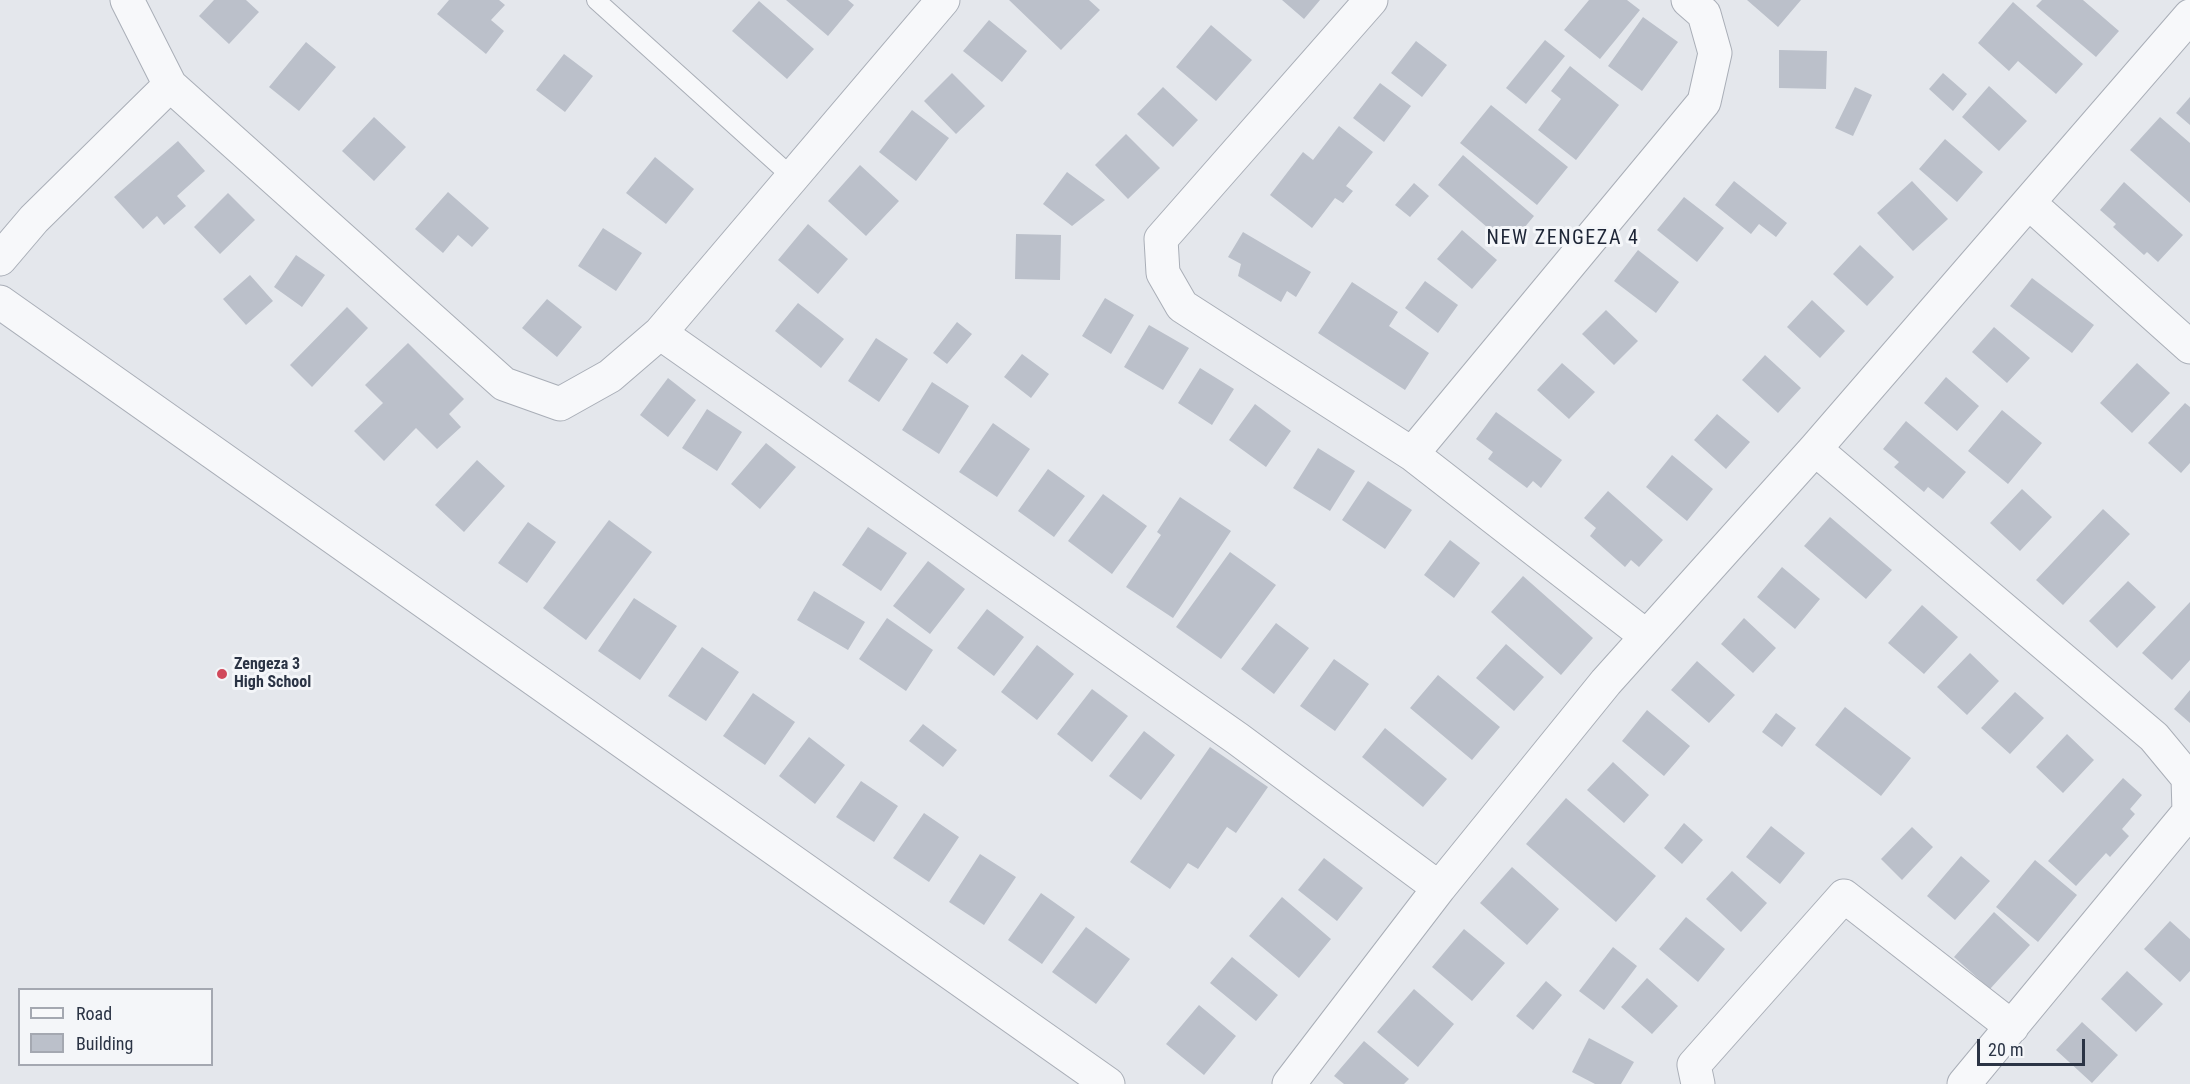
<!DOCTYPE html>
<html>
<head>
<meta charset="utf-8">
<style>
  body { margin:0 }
  #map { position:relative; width:2190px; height:1084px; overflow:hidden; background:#e4e7ec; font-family:"Roboto Condensed",sans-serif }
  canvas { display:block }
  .legend { position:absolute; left:18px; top:988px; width:195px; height:78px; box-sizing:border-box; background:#f4f6f9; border:2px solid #a4a8b1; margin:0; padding:8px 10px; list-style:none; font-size:18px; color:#2b3445 }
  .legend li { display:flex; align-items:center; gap:12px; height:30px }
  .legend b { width:30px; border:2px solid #a4a8b1 }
  .scale { position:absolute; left:1977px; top:1039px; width:108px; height:27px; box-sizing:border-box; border:3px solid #2b3445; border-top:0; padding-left:8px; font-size:18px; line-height:21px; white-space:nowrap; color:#2b3445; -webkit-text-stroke:4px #f4f6f9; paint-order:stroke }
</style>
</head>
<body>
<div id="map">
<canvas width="2190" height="1084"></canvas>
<ul class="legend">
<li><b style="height:8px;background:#f7f8fa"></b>Road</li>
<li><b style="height:16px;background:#bbc0ca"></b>Building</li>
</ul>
<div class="scale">20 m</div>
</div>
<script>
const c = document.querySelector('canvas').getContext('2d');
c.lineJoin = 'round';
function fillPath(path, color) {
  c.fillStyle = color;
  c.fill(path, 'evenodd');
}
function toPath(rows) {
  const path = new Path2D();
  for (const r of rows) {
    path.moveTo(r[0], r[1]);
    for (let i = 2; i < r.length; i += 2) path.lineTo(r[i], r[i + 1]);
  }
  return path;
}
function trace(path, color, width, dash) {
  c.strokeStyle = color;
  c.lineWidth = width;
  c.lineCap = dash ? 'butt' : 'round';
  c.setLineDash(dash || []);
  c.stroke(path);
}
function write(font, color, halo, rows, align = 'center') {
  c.font = font + ' "Roboto Condensed",sans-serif';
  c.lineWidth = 6;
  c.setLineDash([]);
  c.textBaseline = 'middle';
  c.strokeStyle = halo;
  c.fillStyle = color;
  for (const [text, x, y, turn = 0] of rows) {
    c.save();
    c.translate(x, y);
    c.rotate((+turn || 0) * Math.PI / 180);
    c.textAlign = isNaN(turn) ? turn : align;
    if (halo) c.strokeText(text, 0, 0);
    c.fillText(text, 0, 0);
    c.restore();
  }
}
fillPath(toPath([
  [214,0,246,0,259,12,229,44,199,16],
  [449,0,499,0,505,5,491,20,504,31,486,54,437,14],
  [786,0,848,0,854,5,828,36],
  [1009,0,1089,0,1100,10,1061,50],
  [1282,0,1320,0,1304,19],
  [1589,0,1627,0,1640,10,1600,59,1564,30],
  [1747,0,1801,0,1778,27],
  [2042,0,2083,0,2119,31,2096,57,2036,6],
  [759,1,814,49,787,79,732,31],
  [2013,2,2083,64,2056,94,2018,61,2009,71,1978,43],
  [1643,17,1678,42,1642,91,1608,66],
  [989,20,1027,51,1002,82,963,51],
  [1211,25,1252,60,1216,101,1176,67],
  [1545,40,1565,56,1526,104,1506,88],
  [1416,41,1447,65,1422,97,1391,73],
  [306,42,336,67,299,111,269,87],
  [1779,50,1827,51,1826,89,1779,88],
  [564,54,593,76,565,112,536,90],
  [1570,66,1619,105,1576,160,1538,130,1561,99,1551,91],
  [952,73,985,106,956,134,924,101],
  [1943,73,1967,94,1953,111,1929,89],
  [1380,83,1411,106,1384,142,1353,118],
  [1989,86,2027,121,1999,151,1962,117],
  [1163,87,1198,120,1173,147,1137,114],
  [1855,87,1872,95,1853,136,1835,128],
  [2190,97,2190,125,2176,113],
  [1491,105,1568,167,1537,205,1460,143],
  [912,110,949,138,916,181,879,152],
  [374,117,406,147,374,181,342,151],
  [2160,117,2190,143,2190,203,2130,150],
  [1339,126,1373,152,1346,186,1353,191,1343,203,1335,198,1312,228,1270,195,1303,152,1313,160],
  [1126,134,1160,168,1128,199,1095,165],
  [1945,139,1983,172,1957,202,1919,169],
  [178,141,205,171,177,196,186,206,164,225,157,216,143,229,114,197],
  [1463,155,1534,216,1509,246,1438,185],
  [655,157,694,189,666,224,626,193],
  [860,165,899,201,866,236,828,201],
  [1067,172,1105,200,1072,226,1043,204],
  [1734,181,1787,223,1776,237,1759,224,1751,234,1715,205],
  [1912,181,1948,219,1913,251,1877,213],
  [2124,182,2183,235,2158,262,2147,252,2144,255,2113,227,2116,224,2100,210],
  [1414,183,1429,196,1410,217,1395,205],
  [448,192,489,228,472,247,458,235,443,253,415,229],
  [228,193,255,220,220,254,194,227],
  [1684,197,1724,228,1697,262,1657,230],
  [808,224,848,259,818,294,778,260],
  [603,228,642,253,616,291,578,266],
  [1462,230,1497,260,1472,289,1437,259],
  [1243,232,1311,272,1296,297,1287,291,1281,302,1238,276,1241,264,1228,257],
  [1016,234,1061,235,1060,280,1015,279],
  [1860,245,1894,277,1867,306,1833,274],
  [1638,250,1679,282,1656,313,1614,281],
  [296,255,325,275,302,307,274,287],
  [250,275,273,301,246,325,223,299],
  [2032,278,2094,325,2072,353,2010,306],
  [1425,281,1458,305,1438,333,1405,308],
  [1352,282,1398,312,1389,326,1429,353,1405,390,1318,333],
  [1105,298,1134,315,1111,354,1082,336],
  [547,299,582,327,557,357,522,328],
  [1812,300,1845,331,1820,358,1787,327],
  [798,303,844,339,821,368,775,331],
  [347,307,368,328,312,387,290,365],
  [1606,310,1638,341,1614,365,1582,334],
  [957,322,972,334,947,364,933,353],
  [1149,325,1189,348,1163,390,1124,367],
  [1994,327,2030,358,2007,383,1972,352],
  [876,338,908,359,879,402,848,381],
  [408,343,464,399,449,414,461,427,437,449,416,428,384,461,354,431,383,403,365,385],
  [1022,354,1049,374,1031,398,1004,377],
  [1765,355,1801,388,1778,413,1742,380],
  [1562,363,1595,392,1569,419,1537,390],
  [2137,363,2170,393,2132,433,2100,403],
  [1200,368,1234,389,1212,425,1178,403],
  [1946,377,1979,406,1957,431,1924,403],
  [668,378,696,400,668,437,640,415],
  [932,382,969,406,939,454,902,430],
  [2185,403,2190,407,2190,463,2181,473,2148,443],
  [1255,404,1291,431,1266,467,1229,440],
  [707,409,742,432,717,471,682,448],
  [2002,410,2042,443,2008,484,1968,451],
  [1496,412,1562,460,1541,488,1533,481,1527,488,1488,459,1493,452,1476,439],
  [1717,414,1750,442,1726,469,1694,440],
  [1906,421,1966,472,1943,499,1928,487,1924,492,1894,467,1899,462,1883,449],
  [993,423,1030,449,997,497,959,472],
  [766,443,796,467,760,509,731,484],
  [1318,448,1355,471,1330,511,1293,488],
  [1672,455,1713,489,1687,521,1646,487],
  [477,460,505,486,464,532,435,505],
  [1048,469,1085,496,1054,537,1018,511],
  [1368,481,1412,510,1385,549,1342,520],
  [2022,489,2052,517,2020,551,1990,523],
  [1608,491,1663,540,1639,567,1631,560,1625,567,1590,536,1596,528,1584,518],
  [1103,494,1147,526,1112,574,1068,541],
  [1180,497,1231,531,1173,618,1126,587,1161,535,1157,532],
  [2103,509,2130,534,2063,605,2036,580],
  [1830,517,1892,570,1866,599,1804,546],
  [609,520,652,552,586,640,543,608],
  [528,522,556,542,527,583,498,563],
  [868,527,907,553,881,591,842,565],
  [1450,540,1480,563,1454,598,1424,575],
  [1230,552,1276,585,1221,659,1176,627],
  [928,561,965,589,930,634,893,606],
  [1782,567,1820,599,1795,629,1757,597],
  [1523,576,1593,638,1561,675,1491,612],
  [2128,581,2156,607,2117,648,2089,621],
  [814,591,865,622,848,650,797,620],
  [634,598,677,626,640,680,598,651],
  [2190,602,2190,660,2172,680,2142,653],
  [1922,605,1958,637,1924,674,1888,643],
  [987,609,1024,637,994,676,957,648],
  [887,618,933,650,906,691,859,659],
  [1744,618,1776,648,1753,673,1721,644],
  [1276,623,1309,648,1274,694,1241,669],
  [1506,644,1544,677,1514,711,1476,678],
  [1037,645,1074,674,1037,720,1001,692],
  [702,647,739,672,706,721,668,696],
  [1970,653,1999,681,1967,715,1937,687],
  [1334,659,1369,684,1335,731,1300,706],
  [1697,661,1735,695,1709,723,1671,690],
  [1438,675,1500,727,1472,760,1410,708],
  [1092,689,1128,716,1092,762,1057,734],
  [2190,690,2190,723,2174,709],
  [2015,692,2044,718,2010,754,1981,728],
  [753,693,795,722,765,765,723,736],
  [1845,707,1911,758,1881,796,1815,745],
  [1647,710,1690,746,1664,776,1622,741],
  [1776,713,1796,728,1782,747,1762,732],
  [923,724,957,750,943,767,909,741],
  [1385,728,1447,779,1423,807,1362,757],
  [1144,731,1175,755,1141,800,1109,776],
  [2067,734,2094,760,2063,793,2036,767],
  [809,737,845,765,815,804,779,776],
  [1210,747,1268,787,1236,833,1227,827,1198,869,1188,863,1170,889,1130,862],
  [1613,762,1649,795,1624,823,1587,790],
  [2123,778,2142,795,2130,809,2135,814,2122,829,2129,836,2110,857,2106,853,2076,886,2048,861],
  [861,781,898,806,874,842,836,817],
  [1566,798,1656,876,1616,922,1526,844],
  [924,813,959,837,929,882,893,858],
  [1684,823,1703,840,1682,864,1664,848],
  [1771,826,1805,853,1780,884,1746,857],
  [1912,827,1933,847,1902,880,1881,859],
  [980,854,1016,877,984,925,949,902],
  [1961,856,1990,881,1955,920,1927,896],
  [1324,858,1363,888,1337,921,1298,890],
  [2035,860,2077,895,2038,942,1996,907],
  [1512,867,1559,909,1527,945,1480,903],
  [1732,871,1767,903,1741,932,1706,899],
  [1041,893,1075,917,1042,964,1008,940],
  [1282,897,1331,939,1299,978,1249,936],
  [1994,912,2030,945,1990,989,1954,957],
  [1686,917,1725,949,1698,982,1659,949],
  [2170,921,2190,939,2190,971,2180,982,2144,949],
  [1086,927,1130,959,1096,1004,1052,972],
  [1464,929,1505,963,1472,1001,1432,967],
  [1613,947,1637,966,1604,1010,1579,991],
  [1232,957,1278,995,1256,1021,1210,983],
  [2127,971,2163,1004,2136,1032,2101,999],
  [1647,978,1678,1006,1652,1034,1621,1007],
  [1546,981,1562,995,1533,1030,1516,1016],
  [1414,989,1454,1024,1418,1067,1377,1032],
  [1199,1005,1236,1036,1204,1075,1166,1044],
  [2082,1022,2118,1055,2092,1083,2056,1050],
  [1589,1038,1634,1062,1621,1084,1595,1084,1572,1072],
  [1364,1041,1409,1079,1404,1084,1344,1084,1334,1076]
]), '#bbc0ca');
const service = toPath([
  [596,0,791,176]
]);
const minor = toPath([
  [127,0,170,85,504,384,560,404,610,376,660,333,943,0],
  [1371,0,1161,239,1163,273,1182,306,1412,454,1646,636],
  [2029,203,2190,347],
  [0,259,34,219,170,85],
  [0,302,1108,1084],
  [660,333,1238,739,1439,888],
  [1815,449,2154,737,2188,778,2189,812,1964,1084],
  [1412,454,1704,102,1715,53,1704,14,1688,0],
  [1289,1084,1439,888,1606,682,1815,449,2190,16],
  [1698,1084,1694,1065,1844,896,2012,1027]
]);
trace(service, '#a9aeb7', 20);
trace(minor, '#a9aeb7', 35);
trace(service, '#f7f8fa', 18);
trace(minor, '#f7f8fa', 33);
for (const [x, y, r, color] of [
  [222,674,6,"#d1495b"]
]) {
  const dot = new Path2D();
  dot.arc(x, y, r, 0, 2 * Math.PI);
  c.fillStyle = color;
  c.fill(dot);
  trace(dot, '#f4f6f9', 2);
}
write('bold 16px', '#2b3445', '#f4f6f9', [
  ["Zengeza 3",234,665],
  ["High School",234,683]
], 'left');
c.letterSpacing = '1.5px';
write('20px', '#1d2536', '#f4f6f9', [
  ["NEW ZENGEZA 4",1563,239]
]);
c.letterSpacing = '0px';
</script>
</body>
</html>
